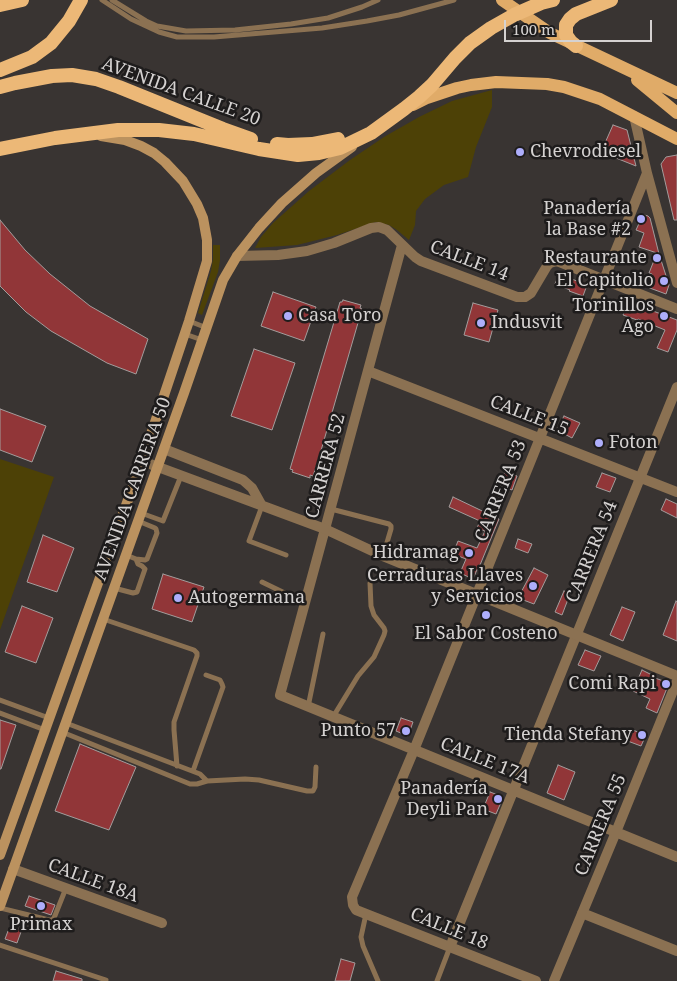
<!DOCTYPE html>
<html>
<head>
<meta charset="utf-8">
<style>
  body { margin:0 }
  #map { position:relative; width:677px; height:981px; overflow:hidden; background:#393432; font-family:"Noto Serif",serif }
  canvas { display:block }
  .scale { position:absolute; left:504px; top:20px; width:148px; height:22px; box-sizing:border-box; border:2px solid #d5d2d1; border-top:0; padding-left:6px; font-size:15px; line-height:18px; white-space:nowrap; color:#d5d2d1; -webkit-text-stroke:4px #1e1c1c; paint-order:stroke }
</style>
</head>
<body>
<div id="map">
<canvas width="677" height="981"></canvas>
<div class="scale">100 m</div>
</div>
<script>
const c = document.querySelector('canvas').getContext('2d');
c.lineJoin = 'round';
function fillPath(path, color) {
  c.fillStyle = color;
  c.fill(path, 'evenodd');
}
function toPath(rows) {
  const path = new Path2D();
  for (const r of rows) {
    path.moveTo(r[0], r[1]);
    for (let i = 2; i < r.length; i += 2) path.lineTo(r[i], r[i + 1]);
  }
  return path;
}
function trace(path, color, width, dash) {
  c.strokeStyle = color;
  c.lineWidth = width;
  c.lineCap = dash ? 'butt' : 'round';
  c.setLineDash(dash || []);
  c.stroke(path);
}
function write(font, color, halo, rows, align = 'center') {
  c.font = font + ' "Noto Serif",serif';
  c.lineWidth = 5;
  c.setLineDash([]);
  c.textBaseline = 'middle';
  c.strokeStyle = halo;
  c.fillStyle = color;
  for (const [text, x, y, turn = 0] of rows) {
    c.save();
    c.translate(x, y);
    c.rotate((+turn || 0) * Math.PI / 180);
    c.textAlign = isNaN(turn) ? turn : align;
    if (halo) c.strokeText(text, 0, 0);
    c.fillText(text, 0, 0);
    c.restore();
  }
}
fillPath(toPath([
  [492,90,492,107,476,147,468,177,444,185,425,199,416,211,415,225,409,240,397,230,389,225,376,222,337,235,297,245,255,248,261,237,273,223,309,191,350,160,384,137,419,117,452,101],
  [213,245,220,245,220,260,218,272,202,315,198,313,211,271,213,259],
  [0,459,54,477,0,630]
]), '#4d4106');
const building = toPath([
  [613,125,627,130,636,166,601,152,613,125],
  [677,155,677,220,674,220,661,164,666,157,677,155],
  [644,215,648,216,650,218,659,254,669,285,666,294,647,287,652,274,649,273,657,253,639,247,644,233,636,230,642,217,644,215],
  [0,220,25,250,50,274,90,306,148,339,136,374,107,363,51,331,26,312,0,286,0,220],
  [559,274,587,285,583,296,569,291,570,290,555,284,559,274],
  [273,292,316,307,304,341,261,326,273,292],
  [343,300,361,305,360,308,362,309,318,461,313,476,310,475,310,478,292,472,293,470,290,469,340,302,342,302,343,300],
  [629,302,677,320,677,330,668,352,657,348,665,330,638,319,637,320,623,315,629,302],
  [473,303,498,310,489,342,464,335,473,303],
  [254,349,295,363,272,430,231,416,254,349],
  [0,409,46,426,32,462,0,450,0,409],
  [564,416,580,423,572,438,557,430,564,416],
  [505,471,517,476,512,490,500,485,505,471],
  [602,473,616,478,610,492,596,487,602,473],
  [453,497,499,519,480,565,479,565,473,579,460,573,466,559,453,554,458,541,477,548,485,531,477,528,480,521,449,507,453,497],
  [666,499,677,504,677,518,661,510,666,499],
  [43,535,74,548,57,592,27,582,43,535],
  [518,539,532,544,528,553,515,548,518,539],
  [534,568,548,575,534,604,518,598,534,568],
  [163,574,204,587,192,622,152,609,163,574],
  [564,591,570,594,562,615,555,612,564,591],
  [676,601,677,602,677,641,663,635,676,601],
  [22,606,53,618,36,663,5,652,22,606],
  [622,607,635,612,623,641,610,635,622,607],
  [585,650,601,656,594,671,578,665,585,650],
  [642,670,656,677,655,678,669,683,657,713,646,708,650,699,633,691,642,670],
  [401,718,413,722,408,736,396,731,401,718],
  [0,720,16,725,1,769,0,769,0,720],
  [630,729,646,735,641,746,625,740,630,729],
  [80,744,136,767,109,830,55,811,80,744],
  [558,765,575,772,564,800,547,793,558,765],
  [490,792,498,795,502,800,496,814,483,809,490,792],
  [29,896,55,905,51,915,25,906,29,896],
  [12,929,22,929,17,943,5,939,8,931,12,929],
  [341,959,355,963,350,981,335,981,341,959],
  [56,971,82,979,82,981,53,981,56,971]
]);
fillPath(building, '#913638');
trace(building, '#a39d9c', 1);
trace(toPath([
  [102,0,131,19,159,32,177,37,214,37,322,28,367,21,399,15,454,0],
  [112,0,146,21,157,26,186,31,235,30,291,24,328,18,362,7,378,0],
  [189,321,207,328],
  [185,334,202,340],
  [262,506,249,541,286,555],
  [331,509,389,524,391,526,391,529,383,556],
  [141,513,163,521,181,476],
  [126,555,136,559,145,560,147,559,157,533,156,529,155,528,138,521],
  [262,582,295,598,306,600],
  [114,588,133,593,137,592,145,569,142,566,138,564,136,559],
  [103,619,194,650,197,653,197,656,174,722,174,730,177,766],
  [0,700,49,718],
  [308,707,323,634],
  [0,713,45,730],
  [333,717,358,676,374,657,384,635,385,631,384,628,374,615,371,606,370,583],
  [66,723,200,774,207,781],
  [62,732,190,784,197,784,207,781,245,779,259,780,307,791,313,791,315,787,316,767],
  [193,771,223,687,222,684,220,680,206,675],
  [0,908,49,920,52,920,54,918,66,888],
  [366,914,361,937,363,946,378,981],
  [0,945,106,980],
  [437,981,450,947]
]), '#8b7152', 5);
trace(toPath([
  [634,116,647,173,677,283],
  [402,245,280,695,677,857],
  [237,256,278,255,307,251,334,243,371,228,379,227,387,230,415,257,421,261,517,297,525,297,531,293,547,266,550,263,557,261,677,309],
  [368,371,677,492],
  [13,869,162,923],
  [582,913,677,951],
  [450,947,677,387],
  [536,981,356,910,353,905,352,897,414,750,647,173],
  [554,981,616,832,677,681]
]), '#8b7152', 10);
trace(toPath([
  [164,449,243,480,252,488,262,506],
  [142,461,325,529,383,556,677,676]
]), '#8b7152', 10);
trace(toPath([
  [0,855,142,461,189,321,207,261,207,240,203,218,197,204,183,181,165,162,154,153,141,146,125,140,101,136],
  [0,906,184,393,223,280,237,256,259,228,282,203,316,173,352,147]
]), '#bb925f', 10);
trace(toPath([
  [502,0,550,33,677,93],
  [637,80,677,113],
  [413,105,427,98,457,88,471,85,496,82,547,84,564,87,600,99,677,139]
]), '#e0ab68', 12);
trace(toPath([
  [0,5,22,0],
  [576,46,571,42,566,35,566,25,570,19,576,14,611,0],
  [0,70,32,57,51,43,69,21,81,0],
  [0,87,15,83,52,76,72,75,96,79,119,87,223,129,251,139],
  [277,144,288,145,312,144,338,139],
  [0,149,55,138,118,130,159,130,194,134,259,149,298,155,319,153,340,148,371,133,404,109,419,97,432,85,455,58,470,43,491,28,514,15,541,3,553,0]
]), '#ecb877', 14);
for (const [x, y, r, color] of [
  [520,152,5,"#aeaefb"],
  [641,219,5,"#aeaefb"],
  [657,258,5,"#aeaefb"],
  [664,281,5,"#aeaefb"],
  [288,316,5,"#aeaefb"],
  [664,316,5,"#aeaefb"],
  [481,323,5,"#aeaefb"],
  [599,443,5,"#aeaefb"],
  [469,553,5,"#aeaefb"],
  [533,586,5,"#aeaefb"],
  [178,598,5,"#aeaefb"],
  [486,615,5,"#aeaefb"],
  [666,684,5,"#aeaefb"],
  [406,731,5,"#aeaefb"],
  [642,735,5,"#aeaefb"],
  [498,799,5,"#aeaefb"],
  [41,906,5,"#aeaefb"]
]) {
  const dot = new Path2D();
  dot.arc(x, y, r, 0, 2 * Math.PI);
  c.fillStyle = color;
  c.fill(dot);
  trace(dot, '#1e1c1c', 2);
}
write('18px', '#d5d2d1', '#1e1c1c', [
  ["AVENIDA CALLE 20",181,92,20],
  ["CALLE 14",469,261,21],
  ["CALLE 15",529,416,21],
  ["CARRERA 52",326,466,-75],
  ["AVENIDA CARRERA 50",133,489,-70],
  ["CARRERA 53",501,491,-68],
  ["CARRERA 54",592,552,-68],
  ["CALLE 17A",485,761,22],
  ["CARRERA 55",601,825,-68],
  ["CALLE 18A",93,881,20],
  ["CALLE 18",449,929,22]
]);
write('18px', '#d5d2d1', '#1e1c1c', [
  ["Chevrodiesel",530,152,"left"],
  ["Panadería",631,209],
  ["la Base #2",631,230],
  ["Restaurante",647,258],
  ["El Capitolio",654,281],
  ["Torinillos",654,306],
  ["Ago",654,327],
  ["Casa Toro",298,316,"left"],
  ["Indusvit",491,323,"left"],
  ["Foton",609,443,"left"],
  ["Hidramag",459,553],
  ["Cerraduras Llaves",523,576],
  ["y Servicios",523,597],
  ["Autogermana",188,598,"left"],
  ["El Sabor Costeno",486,634,"center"],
  ["Comi Rapi",656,684],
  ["Punto 57",396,731],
  ["Tienda Stefany",632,735],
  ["Panadería",488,789],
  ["Deyli Pan",488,810],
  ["Primax",41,925,"center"]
], 'right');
</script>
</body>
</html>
